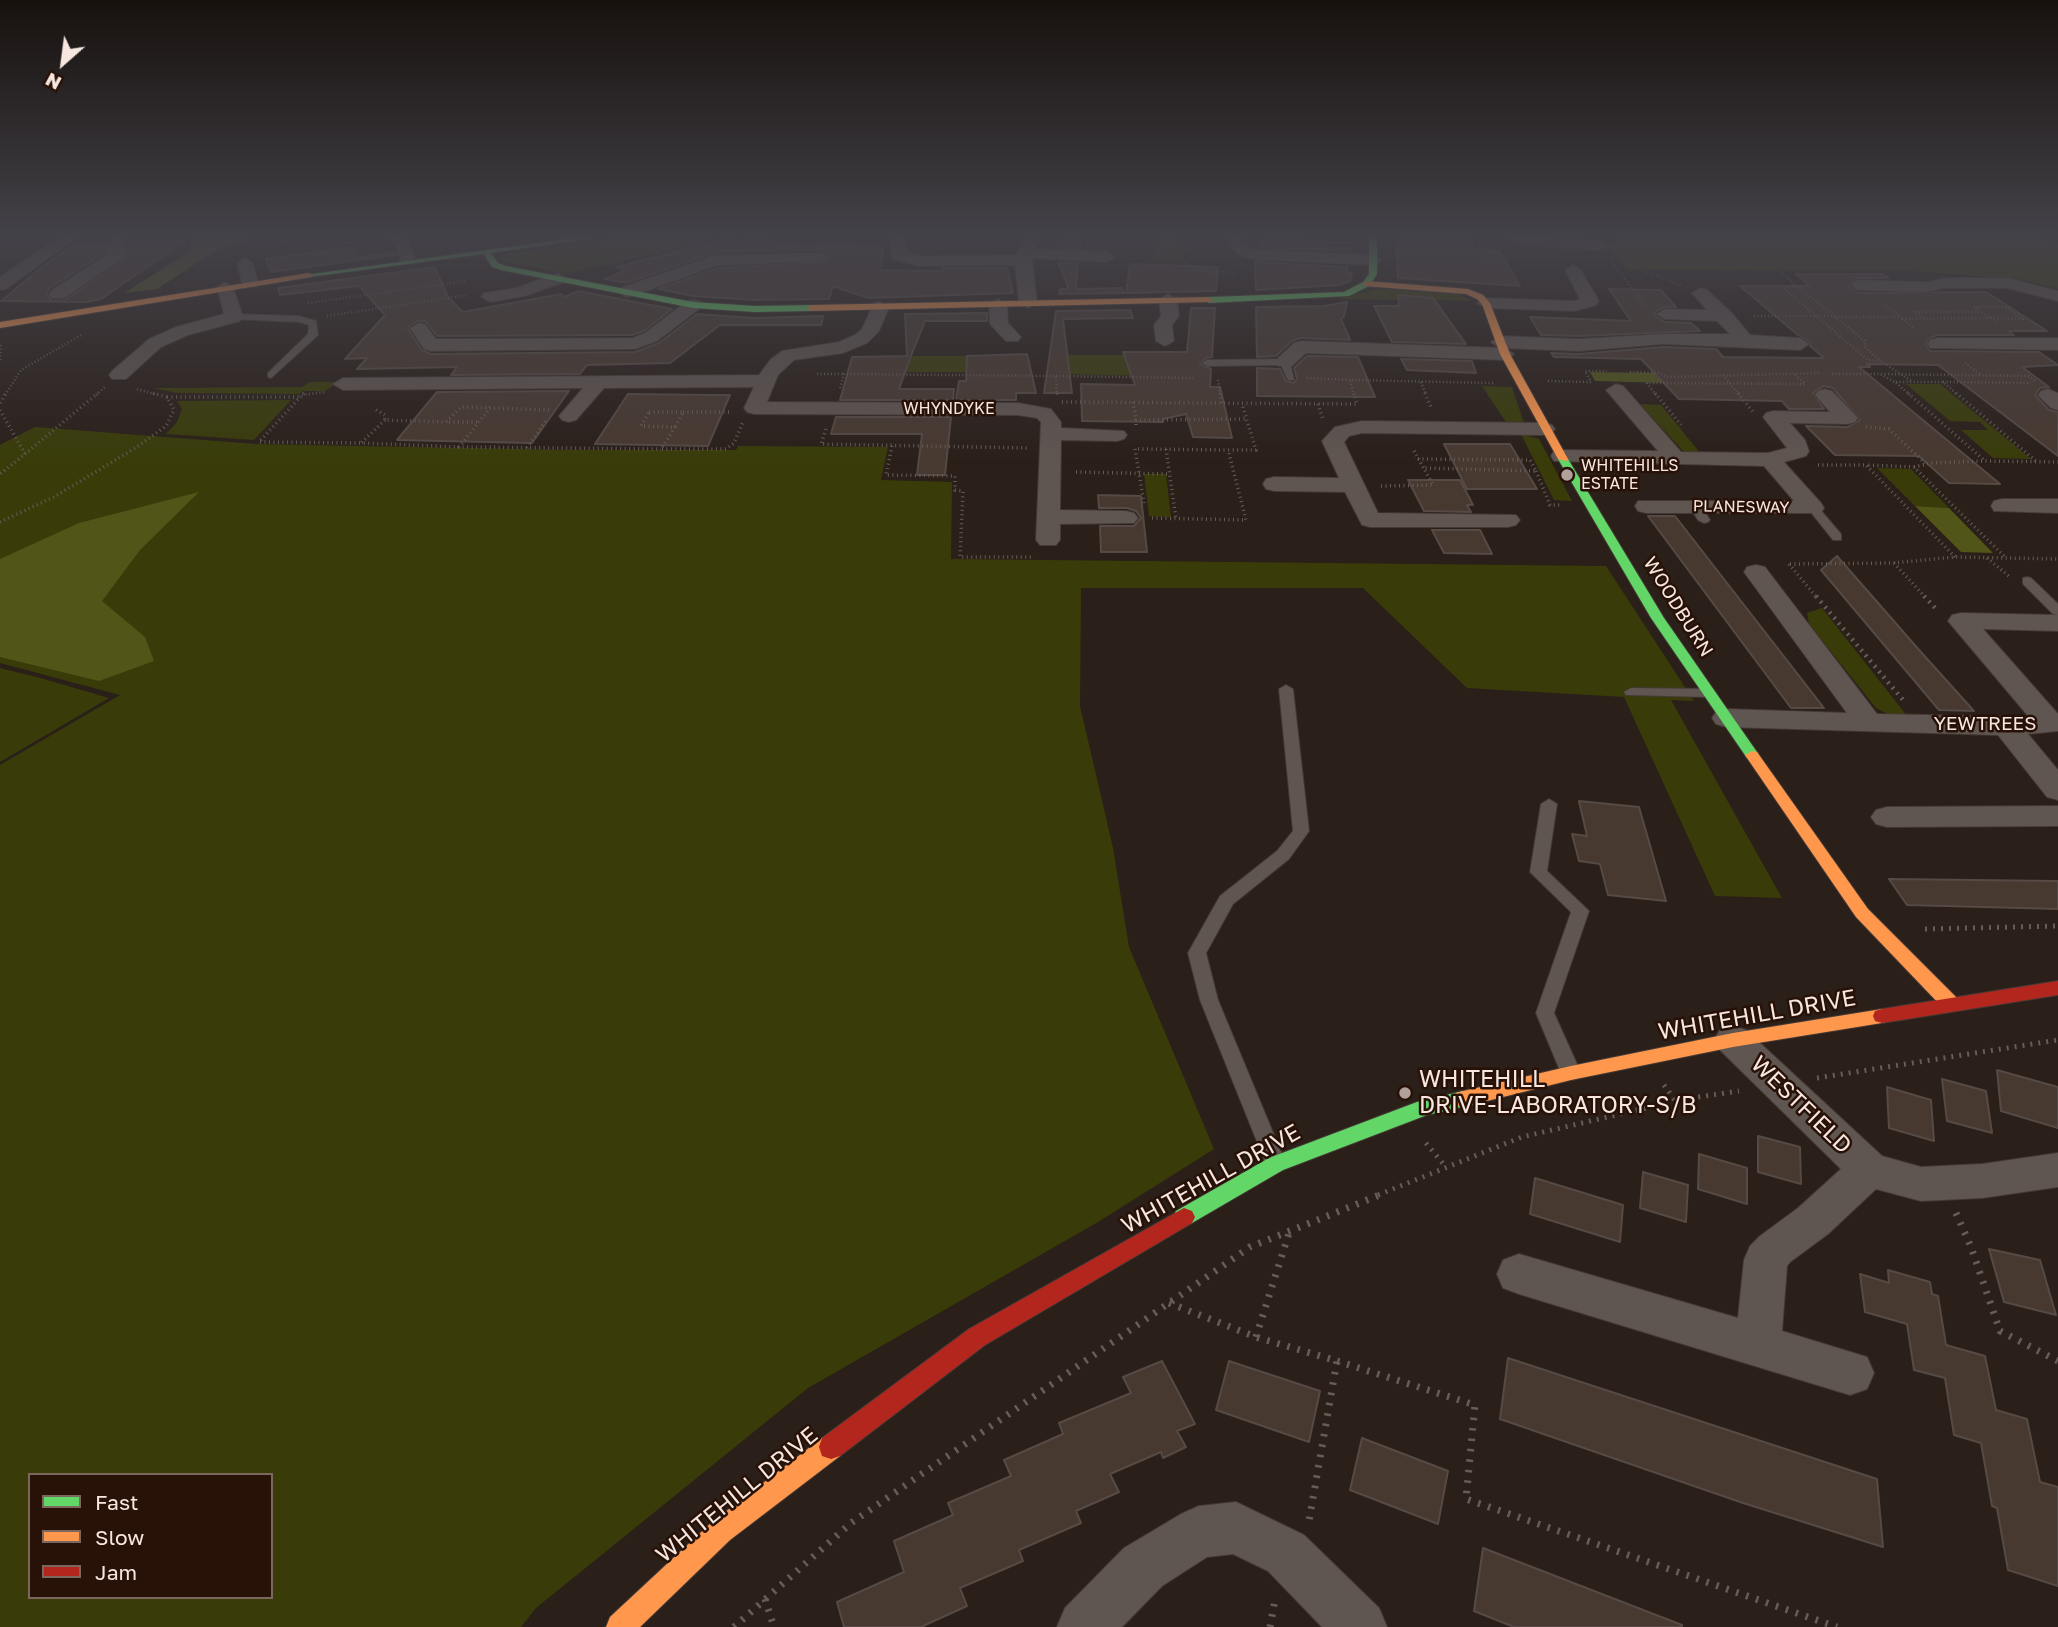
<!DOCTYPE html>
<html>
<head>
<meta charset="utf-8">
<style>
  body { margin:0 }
  #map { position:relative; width:2058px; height:1627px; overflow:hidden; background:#2a1f19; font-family:"Golos Text",sans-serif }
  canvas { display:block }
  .legend { position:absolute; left:28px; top:1473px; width:245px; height:126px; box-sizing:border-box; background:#281208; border:2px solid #7b675e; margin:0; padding:9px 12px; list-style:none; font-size:21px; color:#f8e7e0 }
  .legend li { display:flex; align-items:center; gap:14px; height:35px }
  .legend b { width:35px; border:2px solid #7b675e }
  .north { position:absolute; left:28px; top:28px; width:70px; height:70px; -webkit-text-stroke:5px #281208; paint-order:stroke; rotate:208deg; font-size:19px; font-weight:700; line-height:28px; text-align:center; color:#f8e7e0 }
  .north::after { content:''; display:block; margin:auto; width:24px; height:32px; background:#f8e7e0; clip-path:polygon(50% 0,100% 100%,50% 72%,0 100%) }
</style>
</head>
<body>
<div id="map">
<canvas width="2058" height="1627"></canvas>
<ul class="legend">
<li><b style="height:9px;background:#63d668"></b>Fast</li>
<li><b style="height:9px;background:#ff974d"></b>Slow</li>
<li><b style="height:9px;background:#b3261e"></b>Jam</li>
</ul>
<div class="north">N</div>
</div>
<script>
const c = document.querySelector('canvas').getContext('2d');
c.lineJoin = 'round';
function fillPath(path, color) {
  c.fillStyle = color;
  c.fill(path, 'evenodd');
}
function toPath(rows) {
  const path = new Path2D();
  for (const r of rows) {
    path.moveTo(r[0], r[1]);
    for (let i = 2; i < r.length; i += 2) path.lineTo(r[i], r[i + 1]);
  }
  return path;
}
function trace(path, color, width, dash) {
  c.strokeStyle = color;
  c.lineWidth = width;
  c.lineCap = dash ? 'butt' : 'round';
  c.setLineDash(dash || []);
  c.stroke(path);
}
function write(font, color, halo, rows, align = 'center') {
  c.font = font + ' "Golos Text",sans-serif';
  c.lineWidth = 5;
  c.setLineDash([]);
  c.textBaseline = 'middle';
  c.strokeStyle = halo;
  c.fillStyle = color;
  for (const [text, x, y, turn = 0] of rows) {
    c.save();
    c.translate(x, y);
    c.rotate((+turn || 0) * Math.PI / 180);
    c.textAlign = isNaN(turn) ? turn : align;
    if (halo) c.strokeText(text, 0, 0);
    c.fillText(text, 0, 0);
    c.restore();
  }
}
fillPath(toPath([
  [624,236,724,236,566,274,500,261,501,257,511,253,596,242],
  [1160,236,1183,240,1179,261,1157,260],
  [1618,236,2035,236,2058,244,2058,289,2025,280,1913,271,1627,270,1606,244,1618,242],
  [1378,289,1458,294,1473,301,1337,299],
  [1052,355,1126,355,1199,377,1055,374],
  [911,356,979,356,981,372,906,372],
  [310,382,338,382,325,391,303,391,299,394,177,393,153,388,302,387],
  [1906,384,1940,384,2031,459,1993,458,1961,430,1988,430,1980,422,1950,421],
  [1482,386,1512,387,1524,423,1506,422],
  [291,400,254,440,166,434,177,422,182,409,177,401],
  [1640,404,1661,405,1701,454,1683,451],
  [35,427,256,444,568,450,736,450,738,446,888,447,881,480,952,482,951,559,1606,566,1694,701,1671,700,1782,898,1715,896,1624,697,1467,688,1363,588,1081,588,1080,706,1113,848,1129,947,1214,1149,1098,1222,808,1388,536,1608,521,1627,0,1627,0,765,120,695,0,663,0,445],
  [30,1475,271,1475,271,1597,30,1597],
  [1521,434,1539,439,1572,501,1554,500],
  [1877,468,1911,469,1949,508,1915,506],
  [1144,474,1166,474,1171,517,1149,516],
  [1822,608,1908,717,1890,715,1876,708,1809,624,1807,613],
  [0,668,44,679,109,698,0,762]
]), '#393c08');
fillPath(toPath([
  [190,236,248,236,247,240,223,246,157,289,124,293,191,251],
  [1590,372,1657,373,1671,383,1595,381],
  [199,492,140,550,102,601,145,637,154,661,99,681,0,657,0,559,79,523],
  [1915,506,1949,508,1993,553,1961,552]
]), '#515518');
const building = toPath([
  [1396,236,1471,238,1474,249,1500,251,1520,286,1398,278,1396,236],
  [760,237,777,244,884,246,880,270,943,271,942,268,1007,268,1013,293,868,298,833,286,829,299,755,300,693,296,658,289,718,268,828,262,828,254,820,250,716,252,626,283,605,279,624,271,616,267,730,238,740,242,760,237],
  [1061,237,1081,238,1080,248,1056,247,1061,237],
  [1262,237,1327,241,1326,247,1350,248,1350,251,1259,247,1262,237],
  [185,241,101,299,85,302,1,301,42,267,76,243,108,243,106,252,50,288,46,294,52,301,65,300,122,261,129,242,185,241],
  [352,247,359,257,395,252,396,255,271,272,266,259,352,247],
  [1058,262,1078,263,1076,289,1122,288,1124,293,1059,294,1060,289,1069,289,1058,262],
  [1255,262,1348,267,1347,273,1352,273,1350,281,1340,285,1256,290,1255,262],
  [1130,264,1218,267,1216,291,1126,293,1130,264],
  [435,267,448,297,463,312,561,294,565,297,578,291,672,309,644,331,632,335,437,336,425,321,418,321,409,326,408,329,422,350,431,354,635,352,659,343,697,314,755,318,823,316,821,325,720,325,670,363,587,365,580,374,451,375,457,367,357,369,367,358,345,359,385,315,359,286,280,295,278,288,435,267],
  [1796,274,1883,274,1889,278,1857,278,1848,286,1858,293,1986,292,2047,331,2008,331,2014,335,1937,335,1928,339,1926,345,1930,351,2039,352,2058,365,2022,367,2049,387,2040,388,2035,395,2049,410,2058,412,2058,456,1938,365,1867,364,1870,367,1859,367,2000,484,1949,483,1919,456,1835,455,1806,426,1848,427,1860,420,1833,388,1824,386,1813,393,1824,409,1789,409,1782,401,1679,399,1641,359,1554,357,1551,353,1579,354,1663,347,1716,349,1723,357,1824,358,1810,346,1810,342,1798,335,1740,286,1810,286,1796,274],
  [1609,289,1661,290,1676,307,1664,307,1655,312,1655,316,1665,322,1691,323,1700,331,1579,336,1541,335,1530,317,1631,321,1609,289],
  [1398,295,1433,298,1466,344,1392,342,1374,306,1399,306,1398,295],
  [1347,302,1344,317,1341,319,1350,340,1300,338,1292,341,1276,356,1257,357,1256,307,1324,306,1347,302],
  [1191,308,1215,308,1212,357,1206,358,1200,364,1211,369,1210,387,1220,387,1232,438,1193,437,1186,414,1163,419,1163,422,1082,421,1081,384,1135,385,1123,352,1187,352,1191,308],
  [1130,310,1133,318,1063,319,1072,393,1044,393,1056,311,1130,310],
  [987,313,987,321,925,321,911,356,899,389,954,389,953,400,840,400,852,357,907,356,905,314,987,313],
  [1027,354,1036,393,1016,393,1016,400,956,400,959,381,966,381,967,356,1027,354],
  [1307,356,1358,357,1375,397,1257,396,1257,368,1280,369,1286,381,1294,383,1297,379,1294,368,1307,356],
  [1401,359,1472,361,1476,373,1407,370,1401,359],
  [569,391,532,443,397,440,437,392,569,391],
  [628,394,710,395,730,395,708,446,595,444,628,394],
  [836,417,951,417,945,475,917,475,922,434,831,434,836,417],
  [1444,444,1510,444,1537,489,1467,489,1444,444],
  [1408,480,1460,480,1473,505,1467,505,1471,512,1424,511,1408,480],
  [1098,495,1141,496,1147,552,1101,552,1100,526,1134,526,1141,518,1136,511,1127,508,1099,508,1098,495],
  [1648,516,1675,516,1824,708,1791,708,1648,516],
  [1432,530,1480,530,1492,554,1444,553,1432,530],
  [1837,556,1920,651,1974,711,1939,710,1821,570,1837,556],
  [1579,801,1639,807,1666,901,1608,895,1600,864,1579,861,1572,834,1587,836,1579,801],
  [1889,879,2058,881,2058,909,1907,905,1889,879],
  [1997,1070,2058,1087,2058,1128,2001,1111,1997,1070],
  [1942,1079,1986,1091,1992,1133,1947,1121,1942,1079],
  [1887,1087,1931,1100,1934,1141,1889,1128,1887,1087],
  [1758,1136,1800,1147,1801,1184,1758,1172,1758,1136],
  [1699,1154,1747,1168,1747,1204,1698,1189,1699,1154],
  [1643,1172,1688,1185,1686,1222,1640,1208,1643,1172],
  [1535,1178,1623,1205,1620,1242,1530,1214,1535,1178],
  [1989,1249,2040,1260,2056,1315,2004,1302,1989,1249],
  [1888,1270,1930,1282,1932,1294,1938,1296,1946,1345,1985,1356,1996,1410,2027,1419,2040,1482,2058,1487,2058,1586,2008,1570,1997,1508,1992,1506,1981,1443,1954,1435,1945,1378,1914,1370,1907,1324,1865,1312,1860,1274,1889,1283,1888,1270],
  [1508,1358,1877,1479,1883,1547,1743,1503,1500,1419,1508,1358],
  [1162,1361,1195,1424,1177,1431,1186,1447,1163,1458,1161,1452,1110,1474,1119,1492,1076,1511,1081,1523,1019,1550,1023,1561,960,1588,967,1606,921,1627,844,1627,837,1602,904,1572,894,1541,953,1515,948,1503,1011,1476,1004,1460,1063,1434,1059,1423,1131,1393,1123,1377,1162,1361],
  [1229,1361,1320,1391,1309,1442,1216,1410,1229,1361],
  [1362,1438,1448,1471,1438,1524,1350,1490,1362,1438],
  [1483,1548,1682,1625,1682,1627,1514,1627,1474,1611,1483,1548]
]);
fillPath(building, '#483930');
trace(building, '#554a45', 2);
const lane = toPath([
  [234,314,299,316,316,321,318,335,271,378,268,377,268,373,308,334,309,325,299,322,231,319,231,315,234,314],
  [1285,359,1290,362,1294,380,1288,380,1281,365,1207,366,1202,363,1207,360,1285,359],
  [1695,503,1701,506,1710,520,1708,522,1704,523,1698,520,1689,506,1695,503],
  [1813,505,1817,506,1841,534,1841,540,1833,540,1809,510,1809,506,1813,505],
  [2027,577,2031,578,2058,604,2058,615,2053,614,2023,584,2023,578,2027,577],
  [1286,685,1293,689,1309,831,1289,859,1233,904,1206,953,1218,1000,1286,1164,1283,1170,1276,1173,1269,1170,1266,1164,1200,1000,1188,953,1220,896,1277,851,1293,831,1279,689,1286,685],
  [1631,688,1708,689,1715,693,1708,697,1626,695,1624,692,1631,688],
  [1549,799,1557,804,1547,871,1589,911,1554,1013,1581,1073,1578,1078,1571,1080,1564,1078,1561,1073,1536,1013,1571,912,1530,872,1541,804,1549,799]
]);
const street = toPath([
  [61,236,79,236,6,289,0,290,0,277,61,236],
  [112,236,128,236,121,259,64,298,52,298,49,294,52,290,108,254,112,236],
  [383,236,402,236,408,239,416,261,414,264,402,264,395,244,383,236],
  [889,236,905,236,907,253,919,256,1017,255,1026,237,1033,236,1039,240,1035,249,1107,252,1115,257,1107,262,1032,258,1037,303,1028,308,1019,303,1015,265,919,266,893,259,889,236],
  [1226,236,1242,236,1250,248,1260,250,1373,255,1381,260,1373,265,1260,260,1239,255,1231,247,1226,236],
  [1503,236,1599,240,1607,245,1599,250,1529,245,1506,239,1503,236],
  [820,253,826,255,828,258,826,261,718,265,632,296,626,297,618,292,620,288,716,255,820,253],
  [245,258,253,263,258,283,256,287,244,287,242,283,237,263,245,258],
  [1573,265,1581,270,1599,301,1596,305,1575,311,1486,308,1477,303,1486,298,1574,301,1580,299,1565,270,1573,265],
  [558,273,566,278,564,282,525,296,490,302,481,297,484,293,516,288,558,273],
  [1944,278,2007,278,2058,291,2058,301,2007,288,1944,288,1927,292,1858,290,1850,285,1858,280,1927,282,1944,278],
  [225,282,233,287,243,317,240,321,188,335,161,347,126,379,112,379,109,375,112,371,149,339,176,327,224,314,217,287,225,282],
  [1700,288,1706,289,1731,312,1750,335,1800,338,1809,344,1800,350,1663,344,1579,351,1500,348,1491,342,1500,336,1579,339,1663,334,1730,334,1717,321,1665,319,1656,314,1665,309,1707,310,1692,293,1700,288],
  [1168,294,1177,299,1179,316,1172,325,1174,341,1165,346,1156,341,1154,325,1161,316,1159,299,1168,294],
  [998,299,1007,304,1008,323,1021,337,1018,341,1006,341,990,324,989,304,998,299],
  [693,300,699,301,702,305,699,309,657,341,635,349,431,351,424,349,410,328,419,323,425,324,436,339,633,338,645,333,687,301,693,300],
  [880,302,889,307,879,331,867,343,843,353,794,360,778,375,767,402,1018,403,1051,409,1061,422,1061,428,1124,431,1127,435,1124,439,1117,441,1061,440,1060,510,1126,511,1134,513,1138,518,1134,523,1060,524,1060,540,1056,545,1040,545,1036,540,1041,422,1037,418,1018,415,754,414,747,412,744,408,754,387,604,388,576,420,569,422,562,420,559,416,583,388,343,390,333,384,343,378,759,375,771,359,782,351,839,342,855,335,862,329,874,303,880,302],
  [1937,338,2058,338,2058,350,1930,348,1928,344,1930,340,1937,338],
  [1301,341,1505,348,1514,354,1505,360,1306,353,1292,366,1278,366,1276,362,1278,358,1294,343,1301,341],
  [1616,384,1623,386,1681,452,1768,453,1787,448,1763,417,1766,413,1773,411,1830,412,1815,395,1818,391,1825,389,1832,391,1858,418,1855,422,1848,424,1790,423,1805,440,1809,451,1806,456,1784,462,1821,503,1824,508,1821,513,1646,513,1638,511,1635,506,1638,501,1794,501,1764,466,1554,461,1551,456,1554,451,1562,450,1658,451,1606,390,1616,384],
  [2048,389,2058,393,2058,410,2051,408,2038,395,2041,391,2048,389],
  [1362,421,1545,423,1552,425,1555,429,1552,433,1545,435,1362,433,1349,436,1344,442,1378,513,1516,515,1520,520,1516,525,1508,527,1370,527,1362,525,1345,492,1274,491,1266,489,1263,484,1266,479,1274,477,1339,478,1322,441,1335,427,1362,421],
  [2002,499,2058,499,2058,513,1994,511,1991,506,1994,501,2002,499],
  [1756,565,1765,567,1877,714,2029,717,1948,621,1952,615,1961,613,2058,615,2058,631,1983,629,2058,714,2058,731,2028,734,2058,770,2058,800,2047,797,1998,735,1726,727,1716,724,1712,718,1716,712,1726,709,1847,713,1744,572,1747,567,1756,565],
  [2058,806,2058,826,1887,827,1876,824,1871,817,1876,810,1887,807,2058,806],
  [1733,1026,1746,1030,1882,1156,1921,1167,1982,1164,2058,1153,2058,1187,1982,1198,1921,1201,1876,1189,1828,1234,1790,1262,1787,1266,1782,1331,1867,1357,1874,1373,1867,1389,1850,1395,1519,1294,1503,1288,1497,1274,1503,1260,1519,1254,1738,1318,1744,1260,1750,1246,1760,1236,1798,1208,1841,1169,1720,1050,1714,1040,1720,1030,1733,1026],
  [1236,1502,1304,1535,1379,1608,1387,1627,1322,1627,1268,1571,1233,1554,1207,1557,1162,1586,1122,1627,1057,1627,1065,1608,1124,1548,1181,1514,1199,1506,1236,1502]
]);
const fast = toPath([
  [588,236,609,236,491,253,498,263,506,266,693,302,755,306,811,305,815,308,811,311,755,312,693,308,501,270,492,267,484,254,309,277,305,275,588,236],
  [1369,236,1377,236,1377,274,1369,286,1349,296,1209,303,1205,300,1209,297,1344,292,1363,282,1369,274,1369,236],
  [1563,456,1568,459,1664,618,1759,755,1757,758,1747,758,1651,618,1558,459,1563,456],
  [1463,1091,1470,1093,1473,1099,1470,1105,1427,1115,1283,1170,1192,1223,1184,1226,1176,1223,1173,1217,1176,1211,1269,1158,1417,1102,1463,1091]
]);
const slow = toPath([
  [309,273,313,275,312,277,0,328,0,322,309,273],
  [1366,281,1468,289,1483,295,1490,303,1510,354,1568,459,1567,461,1558,459,1500,354,1482,304,1477,299,1466,294,1363,286,1363,282,1366,281],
  [1209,297,1213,300,1212,302,811,311,807,308,811,305,1209,297],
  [1752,751,1757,752,1868,909,1958,999,1960,1004,1958,1009,1951,1011,1944,1009,1856,917,1745,755,1752,751],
  [1882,1009,1889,1011,1891,1016,1889,1021,1882,1023,1733,1047,1571,1080,1463,1107,1456,1105,1453,1099,1456,1093,1463,1091,1571,1066,1733,1033,1882,1009],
  [831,1435,840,1438,843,1447,840,1456,730,1540,640,1627,606,1627,610,1617,712,1522,822,1438,831,1435]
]);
const jam = toPath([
  [2058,981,2058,995,1882,1023,1875,1021,1873,1016,1875,1011,1882,1009,2058,981],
  [1184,1208,1192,1211,1195,1217,1192,1223,985,1345,840,1456,831,1459,822,1456,819,1447,822,1438,969,1329,1184,1208]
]);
trace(lane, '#443935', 2);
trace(street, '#443935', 2);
trace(fast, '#443935', 2);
trace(slow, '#443935', 2);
trace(jam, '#443935', 2);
trace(toPath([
  [310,236,318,252],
  [645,236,671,249],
  [1157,236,1154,261,1182,262],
  [1174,236,1186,239,1182,262,1196,270,1209,271,1212,278],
  [1477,236,1486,259,1509,260,1507,254],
  [2038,236,2058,242],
  [831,241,875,240],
  [214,244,296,241,303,258],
  [1611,258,1681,285],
  [1610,259,1646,307],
  [606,265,696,243],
  [1209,271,1232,272,1235,278],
  [1780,272,1865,341,1865,347,1881,361,1913,382],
  [172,274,225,236],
  [1794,286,1782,287,1868,360,1880,361],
  [308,303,466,281],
  [1885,305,1914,328],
  [1974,307,2005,307,2023,319,1990,318,1974,307],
  [327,316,468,295],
  [1754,316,1833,316],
  [1835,317,1899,317],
  [1925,318,1916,312,1980,312],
  [1990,318,1998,323],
  [1902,319,1990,318],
  [0,360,1,343],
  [1965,363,1981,375],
  [1630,372,1660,373,1666,377,1819,373],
  [817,374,844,374],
  [1832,374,1880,374,1895,382],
  [1881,374,2028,376,2035,381],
  [1723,375,1739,395],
  [1056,376,1196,378],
  [1307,378,1350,380],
  [1218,380,1221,395],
  [1548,381,1591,382,1585,371,1607,371],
  [1421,382,1426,395],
  [1943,382,2028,383],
  [1646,383,1805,384,1794,374],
  [1647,383,1656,395],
  [840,388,844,374,1056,376,1057,395],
  [137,389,158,395],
  [5,395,21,370,83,334],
  [96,395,105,387],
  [302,395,324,392],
  [1354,395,1350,380,1494,383],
  [1910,395,1895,382,1943,382,1958,395]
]), '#665d59', 2.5, [1, 2.5]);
trace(toPath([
  [304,393,259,442,361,443],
  [1057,393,1057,397],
  [1220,393,1222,403],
  [1425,393,1431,407],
  [1655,393,1681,425],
  [1738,393,1753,412],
  [1908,393,1985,461],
  [1956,393,2037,462],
  [167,397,300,397],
  [1062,402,1357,404,1354,393],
  [1133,402,1136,420],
  [0,403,6,393],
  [1318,404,1323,420],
  [0,410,25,454,0,474],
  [376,410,385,415,385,420,446,422],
  [549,410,490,408,459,447,661,449],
  [649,412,683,412,675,427,641,426,649,412],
  [683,412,732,412],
  [385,420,361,443,459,447],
  [477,422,446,422,461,407,490,408],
  [1136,425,1136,420,1247,419],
  [675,427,661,449,726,449,734,443,743,422],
  [1866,427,1889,429,1925,463],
  [826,429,821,444,1028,448],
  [892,446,886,475,955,476,955,490,963,491,960,557,1031,557],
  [527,448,546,420],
  [1135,449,1144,503],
  [1138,449,1228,450],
  [1166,449,1176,519],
  [25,454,98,393],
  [1418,459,1530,460,1536,471,1423,468],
  [1818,465,1866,465],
  [1914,467,1931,463,1985,461,2058,462],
  [1536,471,1550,505,1561,505],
  [1076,472,1169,474],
  [1381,486,1433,485,1413,449],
  [1152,518,1246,520,1228,450,1256,450,1242,404],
  [0,522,54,497,137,447,166,426,174,410,167,397,152,393],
  [1955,557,1866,465,1914,467,2004,556],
  [1987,558,2010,577],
  [1894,563,1926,598],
  [1789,564,1817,598],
  [1790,564,1893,563,1955,557,2058,559]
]), '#665d59', 3.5, [1, 3.5]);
trace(toPath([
  [1816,596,1903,700],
  [1924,596,1938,611]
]), '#665d59', 4.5, [2, 5]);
trace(toPath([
  [1925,929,2058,926],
  [1817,1078,2058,1040],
  [1664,1085,1676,1102],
  [1426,1143,1445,1166],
  [1378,1195,1522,1137,1685,1099,1739,1091]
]), '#665d59', 5, [2, 6]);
trace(toPath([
  [1956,1213,1971,1247,2000,1331,2058,1361],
  [1169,1303,1256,1337,1337,1361,1309,1521],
  [1256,1337,1290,1230],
  [1337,1361,1475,1405,1466,1499,1837,1627],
  [765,1599,774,1627],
  [734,1627,851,1523,1250,1247,1382,1194],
  [1270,1627,1275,1600]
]), '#665d59', 7, [2.5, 8]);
fillPath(lane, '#605651');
fillPath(street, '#605651');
fillPath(fast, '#63d668');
fillPath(slow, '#ff974d');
fillPath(jam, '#b3261e');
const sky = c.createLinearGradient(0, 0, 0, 464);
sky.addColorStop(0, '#17110e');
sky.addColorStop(0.51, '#444249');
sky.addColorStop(1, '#44424900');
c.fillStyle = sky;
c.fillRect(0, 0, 2058, 464);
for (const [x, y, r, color] of [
  [1567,475,7,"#b0a19a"],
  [1405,1093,7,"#b0a19a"]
]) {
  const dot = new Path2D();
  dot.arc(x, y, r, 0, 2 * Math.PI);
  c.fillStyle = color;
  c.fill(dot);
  trace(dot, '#281208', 2.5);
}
write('16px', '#f8e7e0', '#281208', [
  ["WHYNDYKE",949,409],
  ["PLANESWAY",1741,507,1]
]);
write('16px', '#f8e7e0', '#281208', [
  ["WHITEHILLS",1581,466],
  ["ESTATE",1581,484]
], 'left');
write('19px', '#f8e7e0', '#281208', [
  ["WOODBURN",1678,607,58],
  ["YEWTREES",1985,724]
]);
write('23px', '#f8e7e0', '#281208', [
  ["WHITEHILL DRIVE",1757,1015,-10],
  ["WESTFIELD",1801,1105,44],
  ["WHITEHILL DRIVE",1211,1179,-29],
  ["WHITEHILL DRIVE",737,1495,-39]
]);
write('23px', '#f8e7e0', '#281208', [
  ["WHITEHILL",1419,1080],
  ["DRIVE-LABORATORY-S/B",1419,1106]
], 'left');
</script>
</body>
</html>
